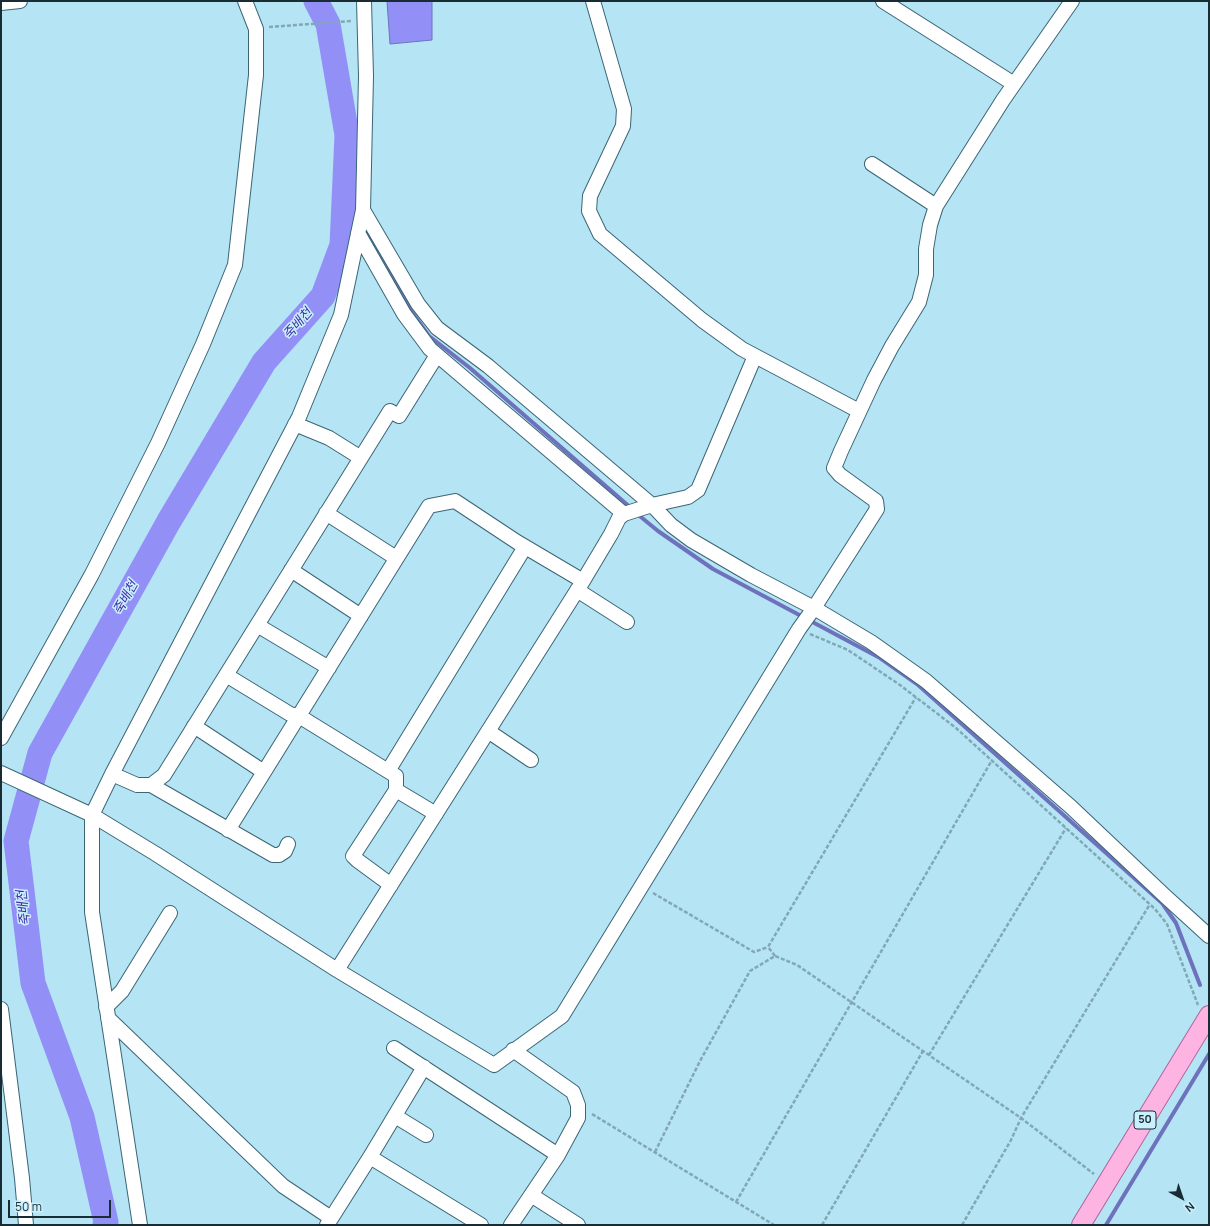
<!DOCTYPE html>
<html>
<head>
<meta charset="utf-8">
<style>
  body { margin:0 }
  #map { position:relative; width:1210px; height:1226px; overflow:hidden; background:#b5e4f5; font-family:Manrope,sans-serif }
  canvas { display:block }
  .frame { position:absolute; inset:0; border:2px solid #1a2c33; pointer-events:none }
  .north { position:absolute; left:1162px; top:1178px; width:40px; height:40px; -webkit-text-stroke:3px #caeffd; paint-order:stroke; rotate:140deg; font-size:11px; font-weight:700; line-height:16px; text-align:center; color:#1a2c33 }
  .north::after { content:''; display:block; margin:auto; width:14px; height:18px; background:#1a2c33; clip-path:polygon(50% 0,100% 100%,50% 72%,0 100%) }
  .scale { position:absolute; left:8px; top:1200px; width:103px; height:18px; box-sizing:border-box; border:2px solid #1a2c33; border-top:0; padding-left:5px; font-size:12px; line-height:14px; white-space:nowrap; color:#1a2c33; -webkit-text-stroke:3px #caeffd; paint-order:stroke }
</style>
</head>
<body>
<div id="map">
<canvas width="1210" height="1226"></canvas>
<div class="frame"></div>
<div class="north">N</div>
<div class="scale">50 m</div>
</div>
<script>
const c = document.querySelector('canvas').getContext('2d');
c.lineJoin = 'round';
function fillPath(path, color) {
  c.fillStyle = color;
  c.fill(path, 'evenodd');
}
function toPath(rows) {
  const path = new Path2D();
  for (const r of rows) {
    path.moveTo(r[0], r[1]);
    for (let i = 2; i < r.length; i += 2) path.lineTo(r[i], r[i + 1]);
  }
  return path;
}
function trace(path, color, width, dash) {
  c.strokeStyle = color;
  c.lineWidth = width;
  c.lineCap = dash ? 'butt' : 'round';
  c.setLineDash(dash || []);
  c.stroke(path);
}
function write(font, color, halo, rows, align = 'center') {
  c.font = font + ' Manrope,"Noto Sans KR",sans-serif';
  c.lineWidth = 3;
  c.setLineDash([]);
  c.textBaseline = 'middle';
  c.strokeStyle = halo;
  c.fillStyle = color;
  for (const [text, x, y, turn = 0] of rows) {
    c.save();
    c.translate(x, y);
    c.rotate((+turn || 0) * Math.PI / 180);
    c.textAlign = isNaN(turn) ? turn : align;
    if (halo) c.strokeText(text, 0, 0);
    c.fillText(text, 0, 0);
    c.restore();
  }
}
const water = toPath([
  [387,1,432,1,432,40,390,44,387,1]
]);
fillPath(water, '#9290f7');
trace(water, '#6e72bc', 1);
trace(toPath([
  [345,191,358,215],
  [364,226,411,311,429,336,470,368,631,508],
  [636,513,658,531,713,569,880,658,917,684,1162,903,1176,923,1200,985],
  [1106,1225,1209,1054]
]), '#6e72bc', 4);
trace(toPath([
  [105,1225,106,1222,82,1117,33,983,16,841,40,753,169,521,264,362,323,296,342,245,347,135,328,24,316,1]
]), '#9290f7', 25);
const minor = toPath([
  [593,1,624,109,623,126,590,196,589,211,600,234,702,320,742,349,859,411],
  [883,1,1014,84],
  [1,3,20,1],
  [872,164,936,206],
  [363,210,418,304,437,328,488,366,652,505,671,525,691,540,751,575,814,608,871,642,926,681,1071,807,1165,896,1209,936],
  [358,233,404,314,430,349,624,514],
  [755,356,698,490,688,497,652,505,624,514,619,518,611,534,583,581,337,970,494,1065,562,1016,799,629,814,608,877,509,876,501,840,475,834,468,841,451,874,380,892,346,919,302,926,275,926,249,930,225,936,206,1003,100,1072,1],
  [295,424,329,438,361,458],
  [326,513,396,558],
  [291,570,361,616],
  [577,590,627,622],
  [257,625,329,668],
  [226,675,290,714,299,716,396,776,396,790,436,814],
  [194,726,264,772],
  [488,731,531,760],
  [1,738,92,574,158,443,203,344,235,265,256,75,256,29,245,1],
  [388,771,525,547],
  [1,773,92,815,156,854,337,970],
  [112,774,137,785,151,785,273,855,279,855,285,851,288,844],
  [151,785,164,775,390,411,399,416,437,355],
  [228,830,429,506,455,501,517,542,583,581],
  [391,885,357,860,353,856,396,790],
  [106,1007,122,991,170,913],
  [1,1009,22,1178,26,1225],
  [108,1018,283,1186,331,1218],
  [394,1048,558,1155],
  [395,1116,426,1135],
  [370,1157,481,1225],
  [531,1195,578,1225],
  [140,1225,92,912,92,815,112,774,299,417,341,315,363,210,366,76,364,1],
  [327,1225,370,1157,424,1067],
  [511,1225,558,1155,578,1118,578,1105,573,1092,513,1050]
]);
const major = toPath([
  [1081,1225,1209,1015]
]);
trace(minor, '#3a6675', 16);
trace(major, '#ae649a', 20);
trace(toPath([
  [269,27,352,21],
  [810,634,848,650,900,685,956,728,1155,909,1167,924,1198,1005],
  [653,893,754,952,768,947],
  [775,956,768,947,916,697],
  [929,1055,1066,828],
  [592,1114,774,1225],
  [655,1152,700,1061,750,971,775,956,797,965,1021,1118,1094,1174],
  [736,1202,992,760],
  [822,1225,923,1051],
  [962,1225,1011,1140,1021,1118,1150,904]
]), '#82a7b5', 2.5, [4, 2]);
trace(minor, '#fff', 14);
trace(major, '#feb4e3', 18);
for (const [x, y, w] of [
  [1145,1120,22]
]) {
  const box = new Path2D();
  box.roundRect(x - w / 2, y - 9, w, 18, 3);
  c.fillStyle = '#caeffd';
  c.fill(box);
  trace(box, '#1a2c33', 1);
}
write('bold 11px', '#1a2c33', null, [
  ["50",1145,1120]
]);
write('italic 13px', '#422da4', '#caeffd', [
  ["죽배천",298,324,-49],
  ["죽배천",126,598,-61],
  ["죽배천",24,908,-97]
]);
</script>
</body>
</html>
